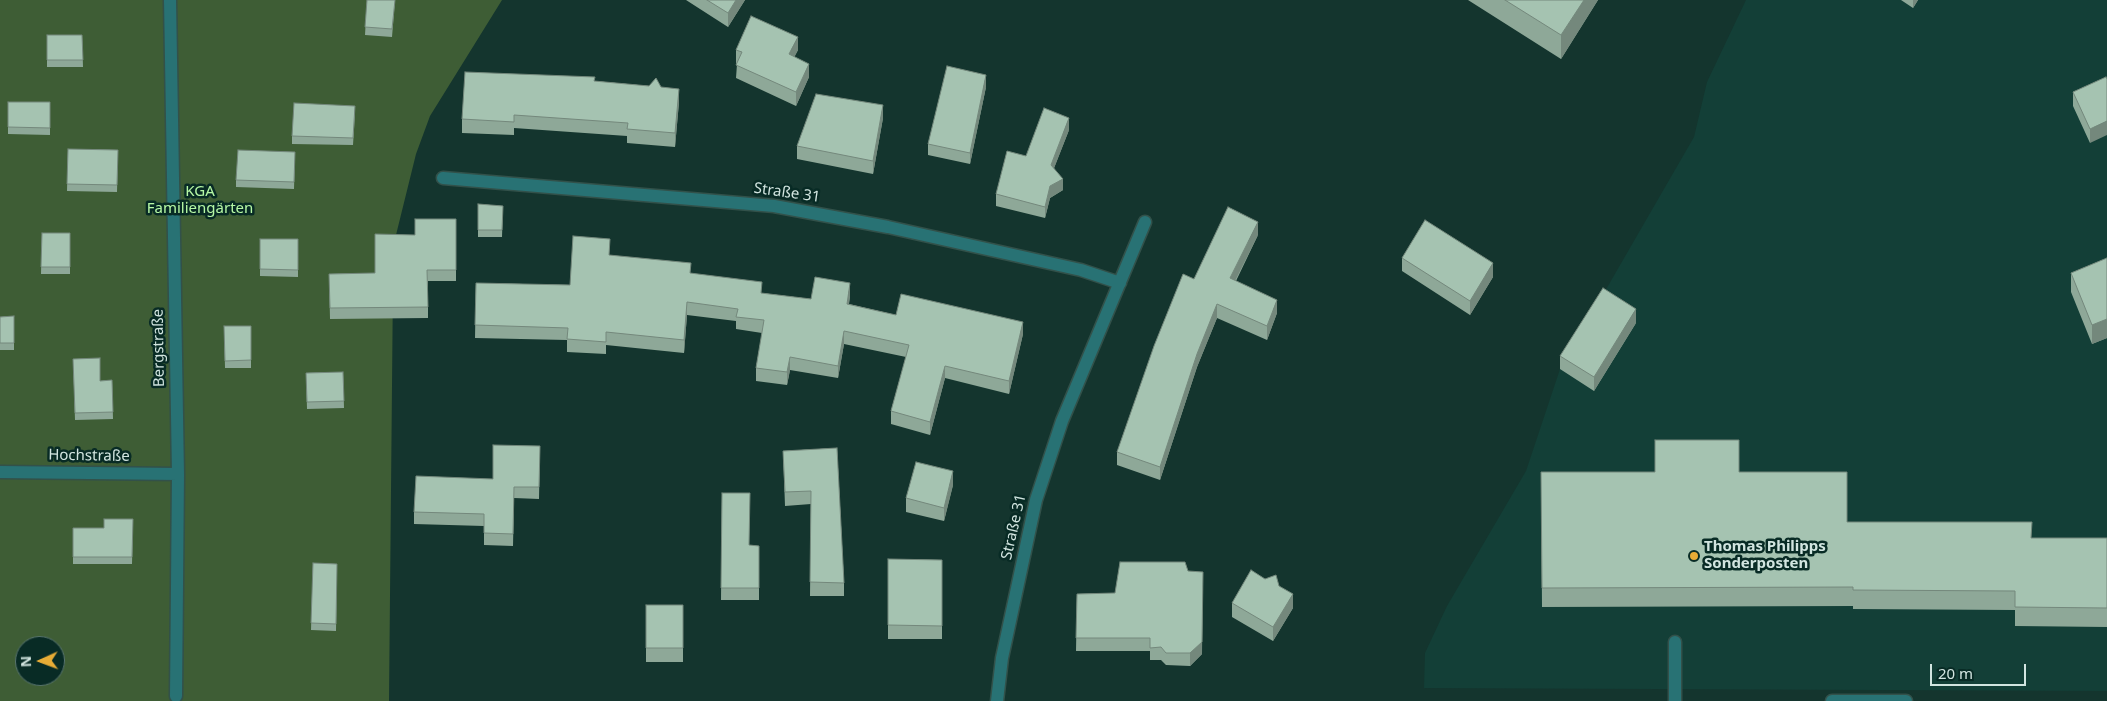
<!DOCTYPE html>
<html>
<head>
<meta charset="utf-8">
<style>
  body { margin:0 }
  #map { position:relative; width:2107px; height:701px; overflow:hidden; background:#14352e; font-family:"Noto Sans",sans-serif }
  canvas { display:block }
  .north { position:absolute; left:15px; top:636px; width:50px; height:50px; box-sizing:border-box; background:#082b25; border:1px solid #597570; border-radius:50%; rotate:268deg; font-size:14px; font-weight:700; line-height:20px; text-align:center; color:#d2e5e0 }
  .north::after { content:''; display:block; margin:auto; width:18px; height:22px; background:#e7ac36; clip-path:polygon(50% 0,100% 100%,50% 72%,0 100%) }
  .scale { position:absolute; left:1930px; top:664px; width:96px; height:22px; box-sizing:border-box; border:2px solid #d2e5e0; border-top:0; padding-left:6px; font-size:15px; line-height:18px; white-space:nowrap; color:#d2e5e0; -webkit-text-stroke:4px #082b25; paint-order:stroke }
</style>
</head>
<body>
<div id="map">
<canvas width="2107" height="701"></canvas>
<div class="north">N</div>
<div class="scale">20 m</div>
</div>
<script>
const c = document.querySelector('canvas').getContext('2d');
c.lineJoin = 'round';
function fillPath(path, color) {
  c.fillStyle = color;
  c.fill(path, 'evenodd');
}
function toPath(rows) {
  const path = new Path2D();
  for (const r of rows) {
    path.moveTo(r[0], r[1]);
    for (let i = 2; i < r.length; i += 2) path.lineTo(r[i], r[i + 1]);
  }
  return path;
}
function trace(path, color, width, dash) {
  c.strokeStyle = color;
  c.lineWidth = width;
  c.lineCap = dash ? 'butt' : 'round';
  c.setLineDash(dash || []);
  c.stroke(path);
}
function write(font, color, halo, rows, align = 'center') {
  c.font = font + ' "Noto Sans",sans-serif';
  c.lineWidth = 5;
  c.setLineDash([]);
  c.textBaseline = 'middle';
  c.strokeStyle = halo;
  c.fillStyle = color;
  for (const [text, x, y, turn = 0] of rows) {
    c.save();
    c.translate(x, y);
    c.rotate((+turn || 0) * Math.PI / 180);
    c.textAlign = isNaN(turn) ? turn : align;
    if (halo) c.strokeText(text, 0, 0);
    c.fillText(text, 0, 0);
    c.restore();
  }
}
fillPath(toPath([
  [1746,0,2107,0,2107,691,1424,688,1425,653,1447,606,1526,471,1560,369,1694,137,1707,82]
]), '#133f37');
fillPath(toPath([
  [0,0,502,0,430,116,416,154,396,235,393,281,389,701,0,701],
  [25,646,55,646,55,676,25,676]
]), '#3e5d35');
const minor = toPath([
  [170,0,178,474,176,696],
  [443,178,774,206,888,227,1081,270,1120,283],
  [0,472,178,474],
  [997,701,1002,658,1036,500,1062,421,1145,222],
  [1675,701,1675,642],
  [1832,701,1906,701]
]);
trace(minor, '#32514a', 15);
trace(minor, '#287274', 12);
fillPath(toPath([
  [367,0,395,0,392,37,365,35],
  [686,0,745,0,728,27],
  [1468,0,1598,0,1561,59],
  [1901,0,1918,0,1913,8],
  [47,35,82,35,83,67,47,67],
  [736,50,798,50,794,57,809,77,796,106,736,78,737,64,736,63],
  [2106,77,2090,143,2073,106,2073,92],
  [595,81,661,87,679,102,675,147,627,143,627,136,514,128,514,135,462,133,462,119],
  [986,87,970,164,928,155,928,144],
  [8,102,50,102,50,135,8,134],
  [355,113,353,145,292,144,292,136],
  [883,118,873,174,797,159,797,146],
  [1069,130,1054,168,1063,190,1050,198,1045,218,996,206,996,194,1026,156],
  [68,149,118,150,117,192,67,191],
  [295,152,294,189,236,187,236,180],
  [478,204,503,206,502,237,478,237],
  [456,219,456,281,428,281,428,318,330,319,329,274,375,273],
  [42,233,70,233,70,274,41,274],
  [1258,235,1236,281,1277,313,1267,340,1217,318,1197,367,1160,480,1117,465,1117,452,1194,279],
  [260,239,298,239,298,277,260,276],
  [610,255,691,273,762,293,811,299,850,296,849,304,896,315,1023,334,1009,394,945,378,930,435,891,424,891,411,906,357,844,344,838,378,790,370,787,385,756,381,756,368,762,333,736,329,736,321,687,315,684,353,606,345,606,354,567,352,567,340,475,338,476,283,570,285],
  [1402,258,1493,277,1470,315,1402,271],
  [2107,258,2107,338,2092,344,2071,292,2071,273],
  [14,316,14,350,0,350,0,317],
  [1636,323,1594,391,1560,369,1560,356],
  [224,326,251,326,251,368,225,368],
  [73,359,100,381,112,380,113,419,75,420],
  [343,372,344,408,307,409,306,373],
  [540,446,539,499,514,498,513,546,484,545,484,526,414,524,414,512,493,479],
  [837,448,844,583,844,596,810,596,811,504,785,506,783,451],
  [1541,472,1739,472,1847,522,2032,538,2107,538,2107,627,2015,626,2015,610,1853,609,1853,606,1542,607],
  [953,485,944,521,906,512,906,498],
  [722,493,749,545,759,546,759,600,721,600],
  [133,519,132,564,73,564,73,528,104,528],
  [888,559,942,560,942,639,888,639],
  [313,563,337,564,336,631,311,630],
  [1279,586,1293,608,1273,641,1232,617,1232,603],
  [1115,593,1202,654,1190,666,1166,665,1161,660,1150,660,1150,651,1076,651,1077,594],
  [646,605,683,605,683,662,646,662]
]), '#8ea898');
fillPath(toPath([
  [736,0,745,0,728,27,728,13],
  [1584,0,1598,0,1561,59,1561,35],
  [1913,0,1918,0,1913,8],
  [798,37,798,50,789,68,789,54],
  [809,64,809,77,796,106,796,92],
  [986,75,986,87,970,164,970,153],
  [679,89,679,102,675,147,675,133],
  [883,105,883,118,873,174,873,161],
  [1069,118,1069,130,1051,176,1051,165],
  [2107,121,2107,135,2090,143,2090,129],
  [1063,179,1063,190,1050,198,1045,218,1045,207,1050,186],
  [1258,222,1258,235,1230,291,1230,278],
  [1493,263,1493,277,1470,315,1470,301],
  [850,283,850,296,847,316,847,304],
  [1277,300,1277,313,1267,340,1267,326],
  [687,302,687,315,684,353,684,340],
  [1217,304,1217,318,1197,367,1160,480,1160,467,1197,354],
  [1636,309,1636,323,1594,391,1594,377],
  [2107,319,2107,338,2092,344,2092,325],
  [1023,322,1023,334,1009,394,1009,381],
  [844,331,844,344,838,378,838,366],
  [790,357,790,370,787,385,787,372],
  [945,366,945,378,930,435,930,422],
  [953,471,953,485,944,521,944,508],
  [1203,584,1202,654,1190,666,1190,653],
  [1293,594,1293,608,1273,641,1273,627]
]), '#74887c');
const building = toPath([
  [367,0,395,0,392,29,365,27,367,0],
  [707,0,736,0,728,13,707,0],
  [1505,0,1584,0,1561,35,1505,0],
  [751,16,798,37,789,54,809,64,796,92,736,65,742,52,736,50,751,16],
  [47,35,82,35,83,60,47,60,47,35],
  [947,66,986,75,970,153,928,144,947,66],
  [465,72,595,77,594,81,649,86,656,78,661,87,679,89,675,133,627,129,628,123,514,115,514,122,462,119,465,72],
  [2106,77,2107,79,2107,121,2090,129,2073,92,2106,77],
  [816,94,883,105,873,161,797,146,816,94],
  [8,102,50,102,50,128,8,127,8,102],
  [294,103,355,106,353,138,292,136,294,103],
  [1044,108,1069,118,1051,165,1063,179,1050,186,1045,207,996,194,1007,151,1026,156,1044,108],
  [68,149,118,150,117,185,67,184,68,149],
  [238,150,295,152,294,182,236,180,238,150],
  [478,204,503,206,502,230,478,230,478,204],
  [1228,207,1258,222,1230,278,1277,300,1267,326,1217,304,1197,354,1160,467,1117,452,1154,346,1183,274,1194,279,1228,207],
  [415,219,456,219,456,270,427,270,428,307,330,308,329,274,375,273,375,234,415,235,415,219],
  [1425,220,1493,263,1470,301,1402,258,1425,220],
  [42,233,70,233,70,267,41,267,42,233],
  [573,236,610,239,609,255,691,263,690,273,762,282,761,293,811,299,815,277,850,283,847,304,896,315,901,294,1023,322,1009,381,945,366,930,422,891,411,909,345,844,331,838,366,790,357,787,372,756,368,764,320,736,317,738,309,687,302,684,340,606,332,606,342,567,339,568,328,475,325,476,283,570,285,573,236],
  [260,239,298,239,298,270,260,269,260,239],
  [2107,258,2107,319,2092,325,2071,273,2107,258],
  [1603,288,1636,309,1594,377,1560,356,1603,288],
  [14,316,14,343,0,343,0,317,14,316],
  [224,326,251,326,251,360,225,361,224,326],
  [100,358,100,381,112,380,113,412,75,413,73,359,100,358],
  [343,372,344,401,307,402,306,373,343,372],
  [1655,440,1739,440,1739,472,1847,472,1847,522,2032,522,2031,538,2107,538,2107,608,2015,607,2015,591,1853,590,1853,587,1542,588,1541,472,1655,472,1655,440],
  [493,445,540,446,539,487,514,487,513,534,484,533,484,514,414,512,416,476,493,479,493,445],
  [837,448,844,583,810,582,811,491,785,492,783,451,837,448],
  [916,462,953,471,944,508,906,498,916,462],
  [722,493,750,493,749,545,759,546,759,588,721,588,722,493],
  [104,519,133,519,132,557,73,557,73,528,104,528,104,519],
  [888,559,942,560,942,626,888,625,888,559],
  [1120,562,1185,562,1188,571,1203,572,1202,642,1190,653,1166,653,1161,647,1150,648,1150,638,1076,638,1077,594,1115,593,1120,562],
  [313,563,337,564,336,624,311,623,313,563],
  [1251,570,1265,579,1276,575,1279,586,1293,594,1273,627,1232,603,1251,570],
  [646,605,683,605,683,648,646,648,646,605]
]);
fillPath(building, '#a5c3b1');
trace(building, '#74887c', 1);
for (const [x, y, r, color] of [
  [1694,556,5,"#e7ac36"]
]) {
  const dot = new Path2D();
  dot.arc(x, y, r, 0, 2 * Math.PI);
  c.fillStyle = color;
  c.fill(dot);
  trace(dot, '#082b25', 2);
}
write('15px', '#b6f8a5', '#082b25', [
  ["KGA",200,192],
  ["Familiengärten",200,209]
]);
write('15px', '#d2e5e0', '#082b25', [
  ["Straße 31",787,193,8],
  ["Bergstraße",159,348,-91],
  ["Hochstraße",89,456,1],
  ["Straße 31",1014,527,-77]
]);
write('bold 15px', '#d2e5e0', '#082b25', [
  ["Thomas Philipps",1704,547],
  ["Sonderposten",1704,564]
], 'left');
</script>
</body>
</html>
